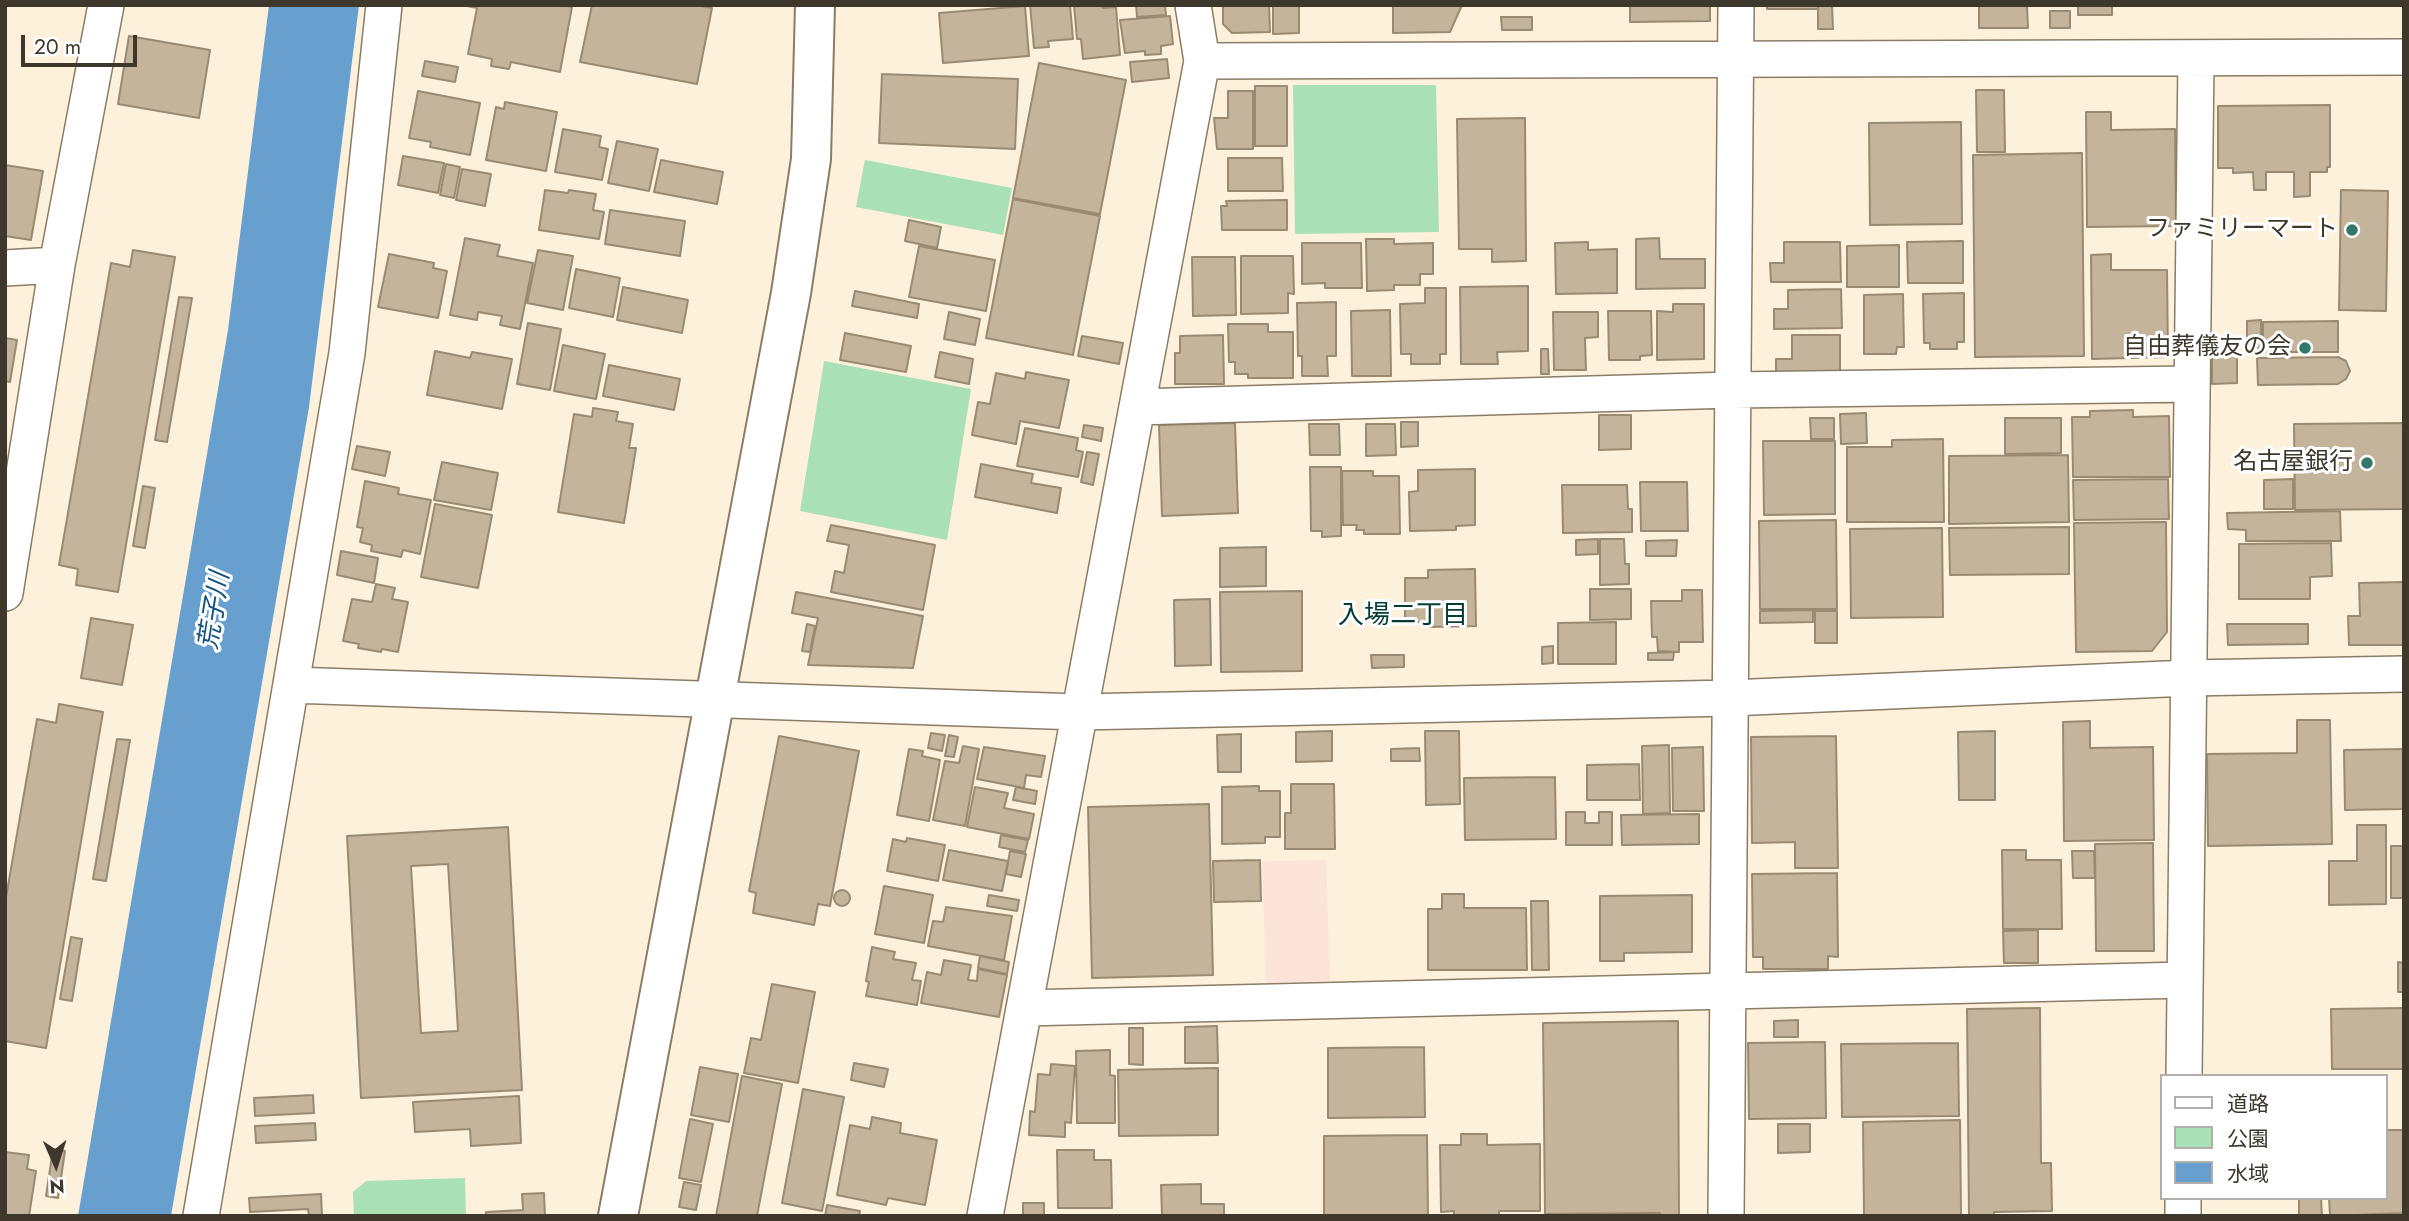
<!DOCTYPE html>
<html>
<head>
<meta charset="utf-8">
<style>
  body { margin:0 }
  #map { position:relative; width:2409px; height:1221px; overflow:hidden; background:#fef1dc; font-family:Jost,"Noto Sans JP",sans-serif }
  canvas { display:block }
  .frame { position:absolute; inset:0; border:7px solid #3d372c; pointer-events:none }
  .legend { position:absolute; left:2160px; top:1074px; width:228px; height:126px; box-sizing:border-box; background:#fff; border:2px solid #b1afab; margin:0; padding:9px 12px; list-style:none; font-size:21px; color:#3d372c }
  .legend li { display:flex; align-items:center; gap:14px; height:35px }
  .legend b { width:35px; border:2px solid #b1afab }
  .north { position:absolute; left:21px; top:1130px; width:70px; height:70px; -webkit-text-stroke:5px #fff; paint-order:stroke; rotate:177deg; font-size:19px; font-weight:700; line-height:28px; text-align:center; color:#3d372c }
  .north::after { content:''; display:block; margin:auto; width:24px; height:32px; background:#3d372c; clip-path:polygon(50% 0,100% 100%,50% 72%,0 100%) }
  .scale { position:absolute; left:21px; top:35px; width:116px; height:32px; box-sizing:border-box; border:4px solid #3d372c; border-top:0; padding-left:9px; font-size:21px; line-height:24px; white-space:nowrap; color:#3d372c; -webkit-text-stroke:5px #fff; paint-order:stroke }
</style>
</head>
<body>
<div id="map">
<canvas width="2409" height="1221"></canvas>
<div class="frame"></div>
<ul class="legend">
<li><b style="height:9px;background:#fff"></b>道路</li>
<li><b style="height:19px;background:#aae0b5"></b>公園</li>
<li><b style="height:19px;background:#679fce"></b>水域</li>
</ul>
<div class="north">N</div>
<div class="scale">20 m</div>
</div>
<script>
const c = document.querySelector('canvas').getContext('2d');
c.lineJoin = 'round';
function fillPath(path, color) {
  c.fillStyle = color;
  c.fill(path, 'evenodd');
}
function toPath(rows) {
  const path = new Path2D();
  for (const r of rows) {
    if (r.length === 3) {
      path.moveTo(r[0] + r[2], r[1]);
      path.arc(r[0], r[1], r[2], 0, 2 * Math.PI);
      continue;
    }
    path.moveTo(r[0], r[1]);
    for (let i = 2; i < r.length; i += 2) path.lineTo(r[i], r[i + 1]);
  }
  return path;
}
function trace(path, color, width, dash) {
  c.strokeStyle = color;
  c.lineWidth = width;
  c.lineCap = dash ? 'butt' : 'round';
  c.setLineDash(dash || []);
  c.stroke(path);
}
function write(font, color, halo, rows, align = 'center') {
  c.font = font + ' Jost,"Noto Sans JP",sans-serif';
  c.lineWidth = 6;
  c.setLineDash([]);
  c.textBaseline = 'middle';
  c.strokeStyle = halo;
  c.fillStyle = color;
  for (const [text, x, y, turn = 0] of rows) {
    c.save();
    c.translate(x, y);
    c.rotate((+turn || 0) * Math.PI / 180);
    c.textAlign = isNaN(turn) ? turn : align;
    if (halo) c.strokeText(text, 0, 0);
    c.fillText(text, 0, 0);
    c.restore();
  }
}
fillPath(toPath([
  [1326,860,1330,981,1266,983,1262,861]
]), '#fbe3d9');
fillPath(toPath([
  [1293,85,1436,85,1439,232,1295,234],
  [865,160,1012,188,1003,235,856,207],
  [824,361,971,389,947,540,800,511],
  [465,1178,466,1216,354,1216,353,1192,366,1181]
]), '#aae0b5');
fillPath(toPath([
  [269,5,359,5,309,407,171,1216,78,1216,228,330]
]), '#679fce');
const building = toPath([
  [561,5,572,7,560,72,511,62,509,69,491,66,492,59,468,54,477,8,462,5,561,5],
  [592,5,696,5,712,8,697,84,580,62,592,5],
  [1030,5,1070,5,1073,39,1048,41,1049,47,1034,48,1030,5],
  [1074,5,1102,5,1103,8,1116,7,1120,55,1083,59,1081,39,1077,39,1074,5],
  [1136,5,1165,5,1166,15,1137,17,1136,5],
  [1223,5,1269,5,1270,32,1232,33,1223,24,1223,5],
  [1393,5,1462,5,1450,32,1393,33,1393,5],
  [1630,5,1710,5,1710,21,1630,22,1630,5],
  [1767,5,1818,5,1818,9,1767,9,1767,5],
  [1818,5,1832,5,1833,29,1818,29,1818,5],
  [1979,5,2027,5,2028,28,1979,28,1979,5],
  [2078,5,2112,5,2112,15,2078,15,2078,5],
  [1025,6,1029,56,943,63,939,13,1025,6],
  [1273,6,1299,6,1299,33,1273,34,1273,6],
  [2050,11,2070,11,2070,28,2050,28,2050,11],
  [1170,16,1173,44,1161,46,1161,54,1145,55,1145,51,1125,53,1120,20,1170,16],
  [1501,17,1532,17,1532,30,1502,30,1501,17],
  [129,36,210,50,199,118,118,104,129,36],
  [1167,59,1169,78,1132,82,1130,62,1167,59],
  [425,61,458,67,455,82,422,76,425,61],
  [1039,63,1126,80,1100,214,1013,198,1039,63],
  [882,74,1018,79,1015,149,879,143,882,74],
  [1255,86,1287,86,1287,146,1255,146,1255,86],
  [1976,90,2004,90,2005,152,1977,152,1976,90],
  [418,91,480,103,470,155,430,147,431,142,409,138,418,91],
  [1228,91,1253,91,1253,149,1217,149,1214,118,1228,118,1228,91],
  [505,102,557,112,546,171,486,160,496,107,504,109,505,102],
  [2330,105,2330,167,2327,167,2327,172,2310,172,2310,196,2294,197,2294,172,2266,172,2266,190,2254,190,2253,172,2233,173,2233,168,2218,168,2218,106,2330,105],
  [2086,112,2111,112,2111,130,2175,129,2176,226,2087,227,2086,112],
  [1525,118,1526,261,1492,262,1492,249,1459,249,1457,119,1525,118],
  [1961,122,1962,224,1870,225,1869,123,1961,122],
  [563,129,601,136,599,147,608,149,602,180,555,172,563,129],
  [617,141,658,149,649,191,608,183,617,141],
  [2082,153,2084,356,1975,357,1973,155,2082,153],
  [403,156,444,163,438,193,398,185,403,156],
  [1228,158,1282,158,1283,191,1228,191,1228,158],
  [661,160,723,172,717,204,654,192,661,160],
  [446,164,460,167,454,198,440,195,446,164],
  [5,165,43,171,31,240,5,236,5,165],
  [462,169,491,174,485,206,456,200,462,169],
  [545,190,568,193,569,190,596,194,593,210,604,212,599,239,539,230,545,190],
  [2341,190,2388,191,2386,311,2339,310,2341,190],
  [1013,199,1100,216,1073,355,986,338,1013,199],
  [1287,200,1287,230,1222,230,1221,206,1227,206,1226,201,1287,200],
  [610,210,685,221,680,256,605,244,610,210],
  [909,220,941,227,937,248,905,241,909,220],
  [465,238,500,245,497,256,533,263,520,329,500,325,502,316,478,312,477,320,450,315,465,238],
  [1659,238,1660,259,1705,259,1705,288,1636,289,1636,239,1659,238],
  [1366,239,1394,239,1394,244,1433,243,1433,274,1420,274,1420,285,1394,285,1394,290,1367,291,1366,239],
  [1963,241,1963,283,1908,283,1907,242,1963,241],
  [1588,242,1588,250,1617,249,1617,293,1556,294,1555,243,1588,242],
  [1784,242,1840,242,1841,282,1771,282,1770,263,1784,263,1784,242],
  [1302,243,1361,243,1362,288,1325,288,1325,283,1302,284,1302,243],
  [1899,245,1899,287,1847,287,1847,246,1899,245],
  [919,246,995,260,986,311,909,297,919,246],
  [133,250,175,257,118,592,76,585,78,569,59,565,111,263,130,267,133,250],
  [538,250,573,256,563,310,527,303,538,250],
  [389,254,434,263,433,268,447,271,438,318,378,307,389,254],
  [2111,254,2111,270,2167,270,2168,357,2092,359,2091,255,2111,254],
  [1241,256,1293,256,1294,294,1288,293,1288,313,1241,314,1241,256],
  [1192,257,1235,257,1236,315,1193,316,1192,257],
  [576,269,620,278,613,317,569,308,576,269],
  [1528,286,1528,351,1497,352,1498,364,1461,364,1460,287,1528,286],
  [623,287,688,300,682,333,617,320,623,287],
  [1425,288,1446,288,1446,354,1440,354,1440,364,1411,364,1411,354,1401,354,1400,304,1425,303,1425,288],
  [1841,289,1842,328,1774,329,1774,309,1788,309,1788,290,1841,289],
  [855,291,919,304,917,318,852,306,855,291],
  [1964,293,1964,342,1957,342,1957,349,1930,349,1930,343,1924,343,1923,294,1964,293],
  [1903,294,1904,347,1897,347,1896,354,1864,354,1864,295,1903,294],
  [179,297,192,298,167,442,155,440,179,297],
  [1336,302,1336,356,1327,356,1328,376,1302,376,1302,356,1298,356,1297,303,1336,302],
  [1673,304,1704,304,1704,359,1657,360,1657,311,1673,312,1673,304],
  [1390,310,1391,376,1352,376,1351,311,1390,310],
  [1608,311,1651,311,1652,355,1640,356,1640,360,1609,360,1608,311],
  [949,312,980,319,975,345,944,339,949,312],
  [1553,312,1598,312,1598,337,1585,338,1586,370,1554,370,1553,312],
  [2261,320,2261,348,2247,348,2247,321,2261,320],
  [2338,321,2338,352,2263,352,2263,322,2338,321],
  [528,323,561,329,550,390,517,384,528,323],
  [1228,324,1268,324,1268,332,1293,332,1293,378,1248,378,1248,374,1235,374,1235,362,1229,362,1228,324],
  [845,333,911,346,906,372,840,360,845,333],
  [1223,335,1224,384,1175,384,1175,353,1180,353,1180,336,1223,335],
  [1792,335,1840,335,1840,376,1776,377,1776,359,1792,359,1792,335],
  [1082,336,1123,343,1119,364,1078,356,1082,336],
  [5,338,17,340,10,382,5,381,5,338],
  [563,345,605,354,596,399,554,391,563,345],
  [1541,349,1548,349,1549,374,1541,374,1541,349],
  [435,351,470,358,472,352,512,359,502,409,427,395,435,351],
  [940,352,973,359,969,384,935,377,940,352],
  [2212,354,2237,354,2237,383,2212,384,2212,354],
  [2338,357,2346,361,2350,371,2346,379,2338,384,2258,385,2257,358,2338,357],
  [609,365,680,379,674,410,603,396,609,365],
  [1026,372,1069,380,1059,428,1020,421,1016,444,972,435,978,402,990,404,996,373,1025,379,1026,372],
  [593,408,618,412,616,421,633,424,629,448,636,448,624,523,558,512,574,414,592,417,593,408],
  [2133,410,2133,417,2169,416,2170,477,2073,477,2072,417,2090,417,2090,411,2133,410],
  [1866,413,1867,443,1841,444,1840,414,1866,413],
  [1599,415,1631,415,1631,449,1599,450,1599,415],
  [1810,418,1834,418,1834,439,1811,439,1810,418],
  [2005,418,2061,418,2061,453,2005,454,2005,418],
  [1401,422,1418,422,1418,446,1401,447,1401,422],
  [1235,423,1238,513,1162,516,1159,425,1235,423],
  [2404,423,2404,509,2295,510,2294,424,2404,423],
  [1309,424,1339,424,1340,455,1310,455,1309,424],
  [1366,424,1395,424,1396,455,1366,456,1366,424],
  [1084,425,1103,428,1101,441,1082,437,1084,425],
  [1025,428,1078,438,1076,450,1083,452,1078,477,1017,466,1025,428],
  [1943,439,1944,522,1847,522,1847,447,1892,447,1892,440,1943,439],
  [1763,441,1835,441,1835,514,1764,515,1763,441],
  [357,446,390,452,385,476,352,469,357,446],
  [1087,452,1099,454,1093,485,1081,482,1087,452],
  [2068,455,2069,522,1949,524,1949,456,2068,455],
  [442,462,498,473,491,510,434,500,442,462],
  [981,464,1033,474,1031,483,1061,488,1057,513,975,497,981,464],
  [1310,467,1341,467,1341,536,1322,537,1322,531,1311,531,1310,467],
  [1475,469,1475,525,1456,526,1456,530,1410,531,1409,492,1418,491,1418,470,1475,469],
  [1342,471,1373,471,1373,476,1399,476,1400,534,1364,534,1364,530,1356,530,1357,525,1343,525,1342,471],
  [2168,479,2169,519,2074,520,2073,480,2168,479],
  [2293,479,2293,509,2264,509,2264,480,2293,479],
  [365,481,399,488,398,494,431,500,420,554,403,550,401,557,371,551,372,545,360,542,363,528,357,527,365,481],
  [1640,482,1687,482,1688,531,1641,531,1640,482],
  [1562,485,1627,485,1628,509,1632,509,1632,532,1563,533,1562,485],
  [143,486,155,488,145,548,133,546,143,486],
  [435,504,492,515,478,588,421,577,435,504],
  [2340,511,2341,541,2246,541,2246,530,2228,529,2227,513,2340,511],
  [1836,520,1837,609,1760,609,1759,521,1836,520],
  [2166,522,2167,632,2152,651,2076,652,2074,523,2166,522],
  [831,525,935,545,923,610,831,592,835,571,844,573,849,545,827,541,831,525],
  [2069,527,2069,574,1950,575,1949,528,2069,527],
  [1942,528,1943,617,1851,618,1850,529,1942,528],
  [1598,539,1598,554,1576,555,1576,540,1598,539],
  [1600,539,1624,539,1625,564,1629,564,1629,584,1600,585,1600,539],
  [1677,540,1676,556,1646,556,1646,541,1677,540],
  [2331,543,2332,576,2310,577,2310,599,2239,599,2239,544,2331,543],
  [1266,547,1266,586,1220,587,1220,548,1266,547],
  [341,551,378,558,374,583,337,575,341,551],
  [1475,569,1476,626,1428,627,1429,622,1405,622,1405,578,1428,578,1428,570,1475,569],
  [2404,582,2404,645,2349,645,2348,616,2360,616,2359,583,2404,582],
  [376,584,395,588,392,599,408,602,398,652,382,649,381,652,358,648,359,644,343,641,352,599,372,602,376,584],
  [1590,589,1631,589,1631,619,1590,620,1590,589],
  [1682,590,1702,590,1703,642,1679,642,1679,652,1658,651,1657,637,1652,637,1651,601,1682,601,1682,590],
  [1302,591,1302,671,1221,672,1220,592,1302,591],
  [796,592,923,616,913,668,808,665,818,618,792,613,796,592],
  [1210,599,1211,665,1175,666,1174,600,1210,599],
  [1813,610,1813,622,1760,623,1760,611,1813,610],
  [1815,611,1837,611,1837,643,1815,643,1815,611],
  [91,618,133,625,122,685,81,678,91,618],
  [1616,622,1616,664,1558,664,1558,623,1616,622],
  [807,624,815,626,810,652,802,651,807,624],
  [2227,624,2308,624,2308,644,2228,645,2227,624],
  [1553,646,1553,663,1542,664,1542,647,1553,646],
  [1674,652,1673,660,1648,660,1648,653,1674,652],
  [1371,655,1404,655,1404,667,1372,668,1371,655],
  [59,704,103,712,46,1048,5,1041,5,903,37,719,56,723,59,704],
  [2297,720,2330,720,2332,844,2208,846,2207,754,2297,753,2297,720],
  [2090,721,2090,748,2153,747,2154,840,2064,841,2063,722,2090,721],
  [1332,731,1332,761,1296,762,1296,732,1332,731],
  [1425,731,1459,731,1460,804,1426,805,1425,731],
  [1995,731,1995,800,1959,800,1958,732,1995,731],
  [931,733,945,735,942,751,928,748,931,733],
  [1241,734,1241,772,1218,772,1217,735,1241,734],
  [949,735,958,737,954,757,945,756,949,735],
  [779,736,859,751,830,906,818,904,814,925,753,913,756,893,749,891,779,736],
  [1836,736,1838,868,1795,868,1795,842,1752,843,1751,737,1836,736],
  [117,739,130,740,106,881,93,879,117,739],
  [1669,745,1670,813,1643,814,1642,746,1669,745],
  [963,746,979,749,965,826,933,820,945,761,959,763,963,746],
  [984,747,1045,756,1041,777,1026,775,1024,788,977,779,984,747],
  [1703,747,1704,811,1673,811,1672,748,1703,747],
  [1419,748,1420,761,1391,761,1391,749,1419,748],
  [909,749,923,751,922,756,940,760,929,821,897,815,909,749],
  [2404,749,2404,809,2345,810,2344,750,2404,749],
  [1639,764,1640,800,1587,800,1587,765,1639,764],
  [1555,777,1556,839,1465,840,1464,778,1555,777],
  [1291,784,1334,784,1335,849,1285,849,1285,813,1291,813,1291,784],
  [1259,786,1259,791,1280,791,1280,837,1265,837,1265,843,1222,844,1222,787,1259,786],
  [975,787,1008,793,1004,808,1034,814,1029,839,967,827,975,787],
  [1016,787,1037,791,1035,804,1013,800,1016,787],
  [1209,804,1213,975,1092,978,1088,807,1209,804],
  [1566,812,1585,812,1585,823,1599,823,1599,812,1612,812,1612,845,1566,845,1566,812],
  [1699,814,1699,844,1622,845,1621,815,1699,814],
  [2357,825,2386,825,2386,904,2329,905,2329,861,2357,861,2357,825],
  [508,827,522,1090,361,1098,347,836,508,827],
  [448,864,458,1031,421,1033,411,866,448,864],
  [1001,835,1028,840,1025,852,999,847,1001,835],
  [907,838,945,845,938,881,887,871,893,839,906,842,907,838],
  [2153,843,2154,951,2096,951,2095,844,2153,843],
  [2391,846,2404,846,2404,898,2391,898,2391,846],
  [949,850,1008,861,1002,891,943,880,949,850],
  [2002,850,2026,850,2026,860,2061,860,2062,929,2003,929,2002,850],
  [1010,851,1026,854,1021,877,1006,874,1010,851],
  [2072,851,2094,851,2095,878,2073,878,2072,851],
  [1260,860,1261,901,1214,902,1213,861,1260,860],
  [1837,873,1838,957,1828,956,1828,969,1763,969,1763,957,1753,957,1752,874,1837,873],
  [884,886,933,895,924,943,875,934,884,886],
  [842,898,8],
  [1442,894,1464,894,1464,908,1526,908,1527,970,1428,970,1428,909,1442,909,1442,894],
  [989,895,1019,900,1017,911,987,906,989,895],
  [1692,895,1692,952,1624,953,1624,961,1600,961,1600,896,1692,895],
  [1531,901,1548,901,1549,970,1532,970,1531,901],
  [946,907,1012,916,1004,960,928,946,933,921,943,922,946,907],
  [2038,930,2038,963,2004,963,2003,931,2038,930],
  [71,937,82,939,72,1001,60,999,71,937],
  [872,947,895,952,893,959,916,963,912,980,921,981,917,1005,866,996,869,982,866,981,872,947],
  [980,956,1009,962,1007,974,978,968,980,956],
  [944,960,971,965,968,980,977,981,978,969,1007,975,999,1017,921,1003,927,972,941,975,944,960],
  [2398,962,2404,963,2404,992,2398,992,2398,962],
  [772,984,815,992,798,1083,744,1073,751,1038,761,1040,772,984],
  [2040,1008,2041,1163,2051,1163,2052,1211,1994,1212,1994,1216,1969,1216,1967,1009,2040,1008],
  [2404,1008,2404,1069,2332,1069,2331,1009,2404,1008],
  [1798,1020,1798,1037,1774,1037,1774,1021,1798,1020],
  [1678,1021,1679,1216,1660,1216,1660,1213,1545,1214,1543,1023,1678,1021],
  [1217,1026,1218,1063,1185,1063,1185,1027,1217,1026],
  [1129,1028,1143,1028,1143,1065,1129,1064,1129,1028],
  [1825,1042,1826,1118,1749,1119,1748,1043,1825,1042],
  [1958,1043,1959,1116,1842,1117,1841,1044,1958,1043],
  [1424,1047,1425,1117,1328,1118,1328,1048,1424,1047],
  [1110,1050,1110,1075,1115,1076,1115,1123,1077,1123,1076,1051,1110,1050],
  [854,1063,888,1069,884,1087,851,1080,854,1063],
  [1051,1064,1075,1066,1071,1123,1065,1122,1065,1137,1029,1135,1030,1111,1035,1112,1038,1074,1050,1075,1051,1064],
  [700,1067,738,1074,729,1122,691,1115,700,1067],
  [1218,1068,1218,1135,1119,1136,1118,1070,1218,1068],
  [742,1076,782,1084,757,1216,716,1216,742,1076],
  [803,1089,844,1097,822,1211,782,1203,803,1089],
  [313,1095,314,1113,255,1116,254,1098,313,1095],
  [519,1096,521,1143,471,1146,470,1129,415,1132,413,1102,519,1096],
  [872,1117,901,1123,900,1133,937,1140,925,1205,888,1198,886,1205,837,1195,850,1125,870,1129,872,1117],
  [690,1119,713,1124,701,1182,679,1178,690,1119],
  [1960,1120,1961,1216,1864,1216,1863,1122,1960,1120],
  [315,1123,316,1140,256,1143,255,1126,315,1123],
  [1778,1124,1810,1124,1810,1152,1778,1153,1778,1124],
  [2386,1130,2404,1130,2404,1213,2330,1216,2329,1198,2386,1198,2386,1130],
  [1461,1134,1487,1134,1487,1145,1540,1144,1540,1211,1499,1211,1499,1216,1454,1216,1454,1211,1441,1212,1440,1145,1461,1145,1461,1134],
  [1427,1135,1428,1216,1324,1216,1324,1136,1427,1135],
  [53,1149,65,1151,58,1198,46,1196,53,1149],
  [1057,1150,1094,1150,1094,1160,1111,1160,1112,1208,1058,1208,1057,1150],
  [5,1152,29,1155,27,1169,36,1171,29,1216,5,1216,5,1152],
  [684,1182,701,1185,696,1210,679,1207,684,1182],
  [1201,1184,1201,1204,1224,1204,1224,1216,1162,1216,1161,1185,1201,1184],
  [544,1193,545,1216,486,1216,486,1212,523,1210,522,1194,544,1193],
  [321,1194,322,1216,309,1216,308,1209,250,1212,249,1198,321,1194],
  [2299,1198,2321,1198,2322,1216,2299,1216,2299,1198],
  [1023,1203,1044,1203,1044,1216,1023,1216,1023,1203],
  [827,1205,860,1211,859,1216,825,1216,827,1205]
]);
fillPath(building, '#c4b49b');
trace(building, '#998a71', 2);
const street = toPath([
  [1202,61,2404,57],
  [5,268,57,265],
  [1137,407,1732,390,2192,384],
  [5,593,57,265,106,5],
  [291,685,1079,712,1730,698,2189,678,2404,674],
  [1024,1008,2185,980],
  [2184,1076,2196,59],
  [201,1216,347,353,384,5],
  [985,1216,1202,61,1193,5],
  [1726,1216,1736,5],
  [2183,1216,2183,1198]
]);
const secondary = toPath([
  [618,1216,791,293,811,159,815,5]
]);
trace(street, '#8b7c65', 38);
trace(secondary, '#8b7c65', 42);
trace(street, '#fff', 35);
trace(secondary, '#fff', 38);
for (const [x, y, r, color] of [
  [2352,230,7,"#347768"],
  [2305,348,7,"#347768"],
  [2367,463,7,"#347768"]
]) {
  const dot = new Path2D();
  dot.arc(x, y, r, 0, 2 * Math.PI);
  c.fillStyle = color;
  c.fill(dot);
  trace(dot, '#fff', 2.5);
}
write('24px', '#3d372c', '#fff', [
  ["ファミリーマート",2338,230],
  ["自由葬儀友の会",2291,348],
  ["名古屋銀行",2353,463]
], 'right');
write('italic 26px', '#135481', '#fff', [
  ["荒子川",216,611,-81]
]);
write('26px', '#003c32', '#fff', [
  ["入場二丁目",1403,617]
]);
</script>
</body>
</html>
